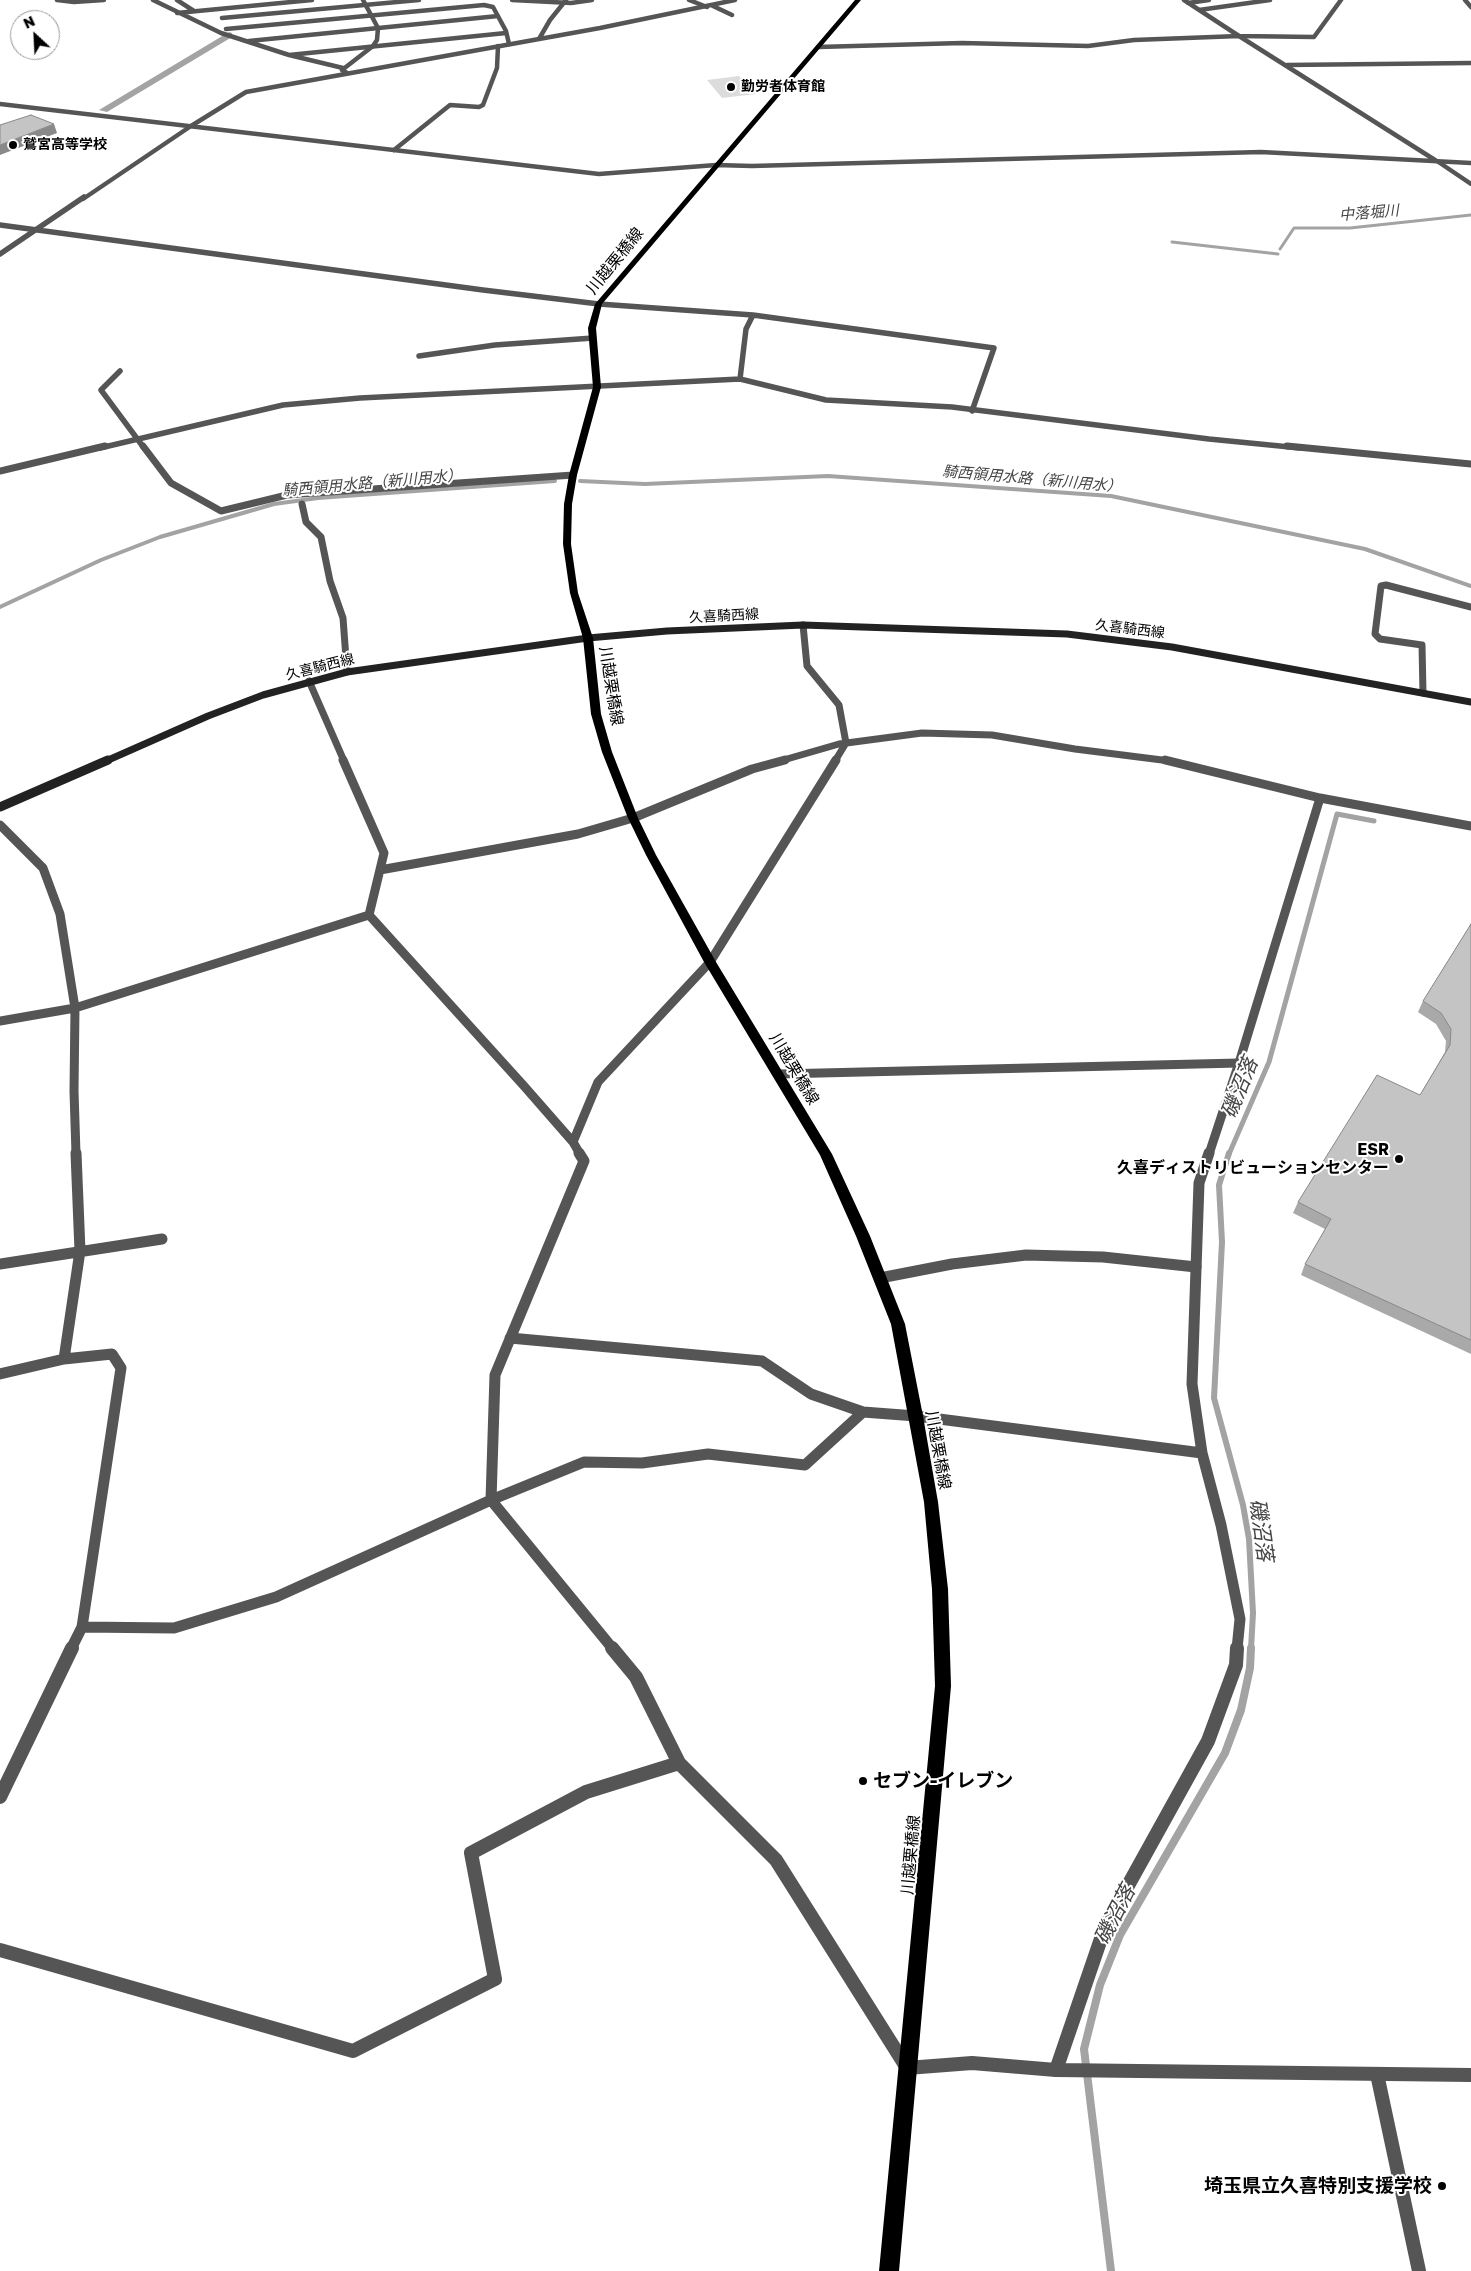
<!DOCTYPE html>
<html>
<head>
<meta charset="utf-8">
<style>
  body { margin:0 }
  #map { position:relative; width:1471px; height:2271px; overflow:hidden; background:#fff; font-family:"Golos Text",sans-serif }
  canvas { display:block }
  .north { position:absolute; left:10px; top:10px; width:50px; height:50px; box-sizing:border-box; background:#fff; border:1px solid #999; border-radius:50%; rotate:335deg; font-size:14px; font-weight:700; line-height:20px; text-align:center; color:#000 }
  .north::after { content:''; display:block; margin:auto; width:18px; height:22px; background:#000; clip-path:polygon(50% 0,100% 100%,50% 72%,0 100%) }
</style>
</head>
<body>
<div id="map">
<canvas width="1471" height="2271"></canvas>
<div class="north">N</div>
</div>
<script>
const c = document.querySelector('canvas').getContext('2d');
c.lineJoin = 'round';
function fillPath(path, color) {
  c.fillStyle = color;
  c.fill(path, 'evenodd');
}
function toPath(rows) {
  const path = new Path2D();
  for (const r of rows) {
    path.moveTo(r[0], r[1]);
    for (let i = 2; i < r.length; i += 2) path.lineTo(r[i], r[i + 1]);
  }
  return path;
}
function trace(path, color, width, dash) {
  c.strokeStyle = color;
  c.lineWidth = width;
  c.lineCap = dash ? 'butt' : 'round';
  c.setLineDash(dash || []);
  c.stroke(path);
}
function write(font, color, halo, rows, align = 'center') {
  c.font = font + ' "Golos Text","Noto Sans JP",sans-serif';
  c.lineWidth = 4;
  c.setLineDash([]);
  c.textBaseline = 'middle';
  c.strokeStyle = halo;
  c.fillStyle = color;
  for (const [text, x, y, turn = 0] of rows) {
    c.save();
    c.translate(x, y);
    c.rotate((+turn || 0) * Math.PI / 180);
    c.textAlign = isNaN(turn) ? turn : align;
    if (halo) c.strokeText(text, 0, 0);
    c.fillText(text, 0, 0);
    c.restore();
  }
}
fillPath(toPath([
  [739,76,756,94,722,98,707,80]
]), '#dcdcdc');
trace(toPath([
  [1172,242,1278,254],
  [1280,249,1294,228,1350,228,1471,215]
]), '#a3a3a3', 3);
trace(toPath([
  [580,481,645,484,828,476,1111,496,1365,549,1471,586],
  [0,607,101,560,160,537,274,504,318,498,555,481]
]), '#a3a3a3', 4);
trace(toPath([
  [1229,1154,1269,1062,1337,814,1374,821]
]), '#a3a3a3', 5);
trace(toPath([
  [1229,1153,1219,1185,1222,1242,1214,1398,1243,1505,1249,1539,1253,1613,1251,1649]
]), '#a3a3a3', 6);
trace(toPath([
  [1111,2271,1084,2049,1100,1985,1120,1935,1225,1753,1241,1710,1250,1668,1251,1648]
]), '#a3a3a3', 8);
fillPath(toPath([
  [229,32,232,33,232,37,107,112,99,110,229,32]
]), '#a3a3a3');
trace(toPath([
  [57,0,74,2,104,0],
  [153,0,221,33,289,55,343,68],
  [177,0,194,11],
  [512,0,571,3,592,0],
  [689,0,707,7],
  [1184,0,1239,36,1314,37,1341,0],
  [1465,0,1471,7],
  [1188,3,1209,0],
  [713,6,732,15],
  [1199,10,1270,0],
  [177,13,312,0],
  [222,18,419,0],
  [226,29,484,5,493,7,506,31,509,44],
  [249,41,498,16],
  [289,55,506,33],
  [1287,65,1471,63],
  [394,150,450,105,479,107,483,105,497,68,498,46],
  [1437,161,1471,184],
  [83,199,191,126]
]), '#555', 4.5);
trace(toPath([
  [0,225,483,290,599,304,753,315,994,348,972,411],
  [0,254,84,197],
  [419,356,495,345,593,338],
  [120,371,101,390,144,448],
  [740,379,746,329,753,315],
  [100,448,283,405,360,398,740,379,826,400,952,407,1209,439,1300,448]
]), '#555', 5.5);
trace(toPath([
  [143,446,171,483,221,511,287,495,573,475],
  [1287,446,1471,464],
  [0,471,105,446],
  [302,504,306,522,321,537,330,581,343,618,347,672],
  [803,625,807,666,839,705,846,743,835,761],
  [309,681,344,761],
  [1423,693,1422,645,1380,639,1375,634,1381,586,1386,585,1471,607],
  [780,761,839,744,922,733,992,735,1075,749,1170,761]
]), '#555', 7);
trace(toPath([
  [343,760,384,853,369,915,524,1086,573,1142,580,1154],
  [1165,760,1320,798,1471,826],
  [0,825,43,868,60,914,75,1008,74,1091,76,1154],
  [380,870,578,834,633,818,752,769,785,760],
  [0,1021,75,1008,369,915],
  [573,1142,598,1082,710,962,836,760],
  [1209,1154,1239,1063,1320,798]
]), '#555', 9);
trace(toPath([
  [579,1153,584,1161,495,1375,491,1500,613,1649],
  [1209,1153,1199,1183,1192,1384,1202,1453,1221,1525,1240,1619,1237,1649],
  [0,1264,162,1239],
  [510,1338,762,1361,811,1394,863,1412],
  [64,1359,80,1251,76,1153],
  [0,1374,64,1359,112,1354,121,1368,82,1627,71,1649],
  [82,1627,174,1628,276,1597,491,1500,584,1462,642,1463,708,1454,805,1465,863,1412,916,1416,1202,1453]
]), '#555', 11);
trace(toPath([
  [612,1648,636,1677,679,1763,776,1860,907,2068],
  [0,1797,72,1648],
  [0,1950,353,2051,495,1979,471,1853,586,1792,679,1763],
  [1056,2070,1105,1927,1208,1741,1236,1665,1237,1648],
  [1377,2074,1419,2271]
]), '#555', 14);
trace(toPath([
  [539,39,550,20,566,0],
  [818,47,962,43,1088,46,1134,40,1239,36,1435,160],
  [347,73,342,70,373,46,377,40,378,28,363,0],
  [0,104,599,174,716,165,752,166,1261,152,1471,163],
  [191,126,246,92,600,28,735,0]
]), '#555', 4.5);
trace(toPath([
  [779,1074,1239,1063]
]), '#555', 9);
trace(toPath([
  [880,1278,952,1264,1026,1255,1103,1257,1196,1267]
]), '#555', 11);
trace(toPath([
  [907,2068,972,2063,1056,2070,1471,2075]
]), '#555', 14);
trace(toPath([
  [106,761,208,716,263,695,347,672,588,638,667,631,803,625,1067,634,1172,647,1471,702]
]), '#222', 7);
trace(toPath([
  [0,807,108,760]
]), '#222', 9);
fillPath(toPath([
  [855,0,861,0,602,304,596,328,601,387,577,475,572,504,571,544,578,593,593,638,601,714,612,752,638,818,656,855,716,962,832,1154,870,1236,905,1324,923,1416,938,1502,948,1589,951,1686,899,2271,879,2271,935,1686,932,1589,924,1502,891,1324,856,1236,820,1155,704,962,646,855,628,818,602,752,591,714,583,638,570,593,563,544,564,504,569,475,593,387,588,328,595,304,855,0]
]), '#000');
fillPath(toPath([
  [1471,924,1471,1354,1301,1275,1305,1264,1325,1229,1293,1213,1298,1202,1420,1095,1445,1052,1446,1041,1436,1024,1418,1012,1423,1001]
]), '#a9a9a9');
fillPath(toPath([
  [54,124,57,133,0,155,0,145]
]), '#898989');
const building = toPath([
  [31,115,54,124,0,145,0,125,31,115],
  [1471,924,1471,1340,1305,1264,1331,1219,1298,1202,1377,1075,1420,1095,1450,1045,1451,1029,1441,1013,1423,1001,1471,924]
]);
fillPath(building, '#c4c4c4');
trace(building, '#898989', 1);
for (const [x, y, r, color] of [
  [731,87,5,"#000"],
  [13,145,5,"#000"],
  [1399,1159,5,"#000"],
  [863,1781,5,"#000"],
  [1442,2186,5,"#000"]
]) {
  const dot = new Path2D();
  dot.arc(x, y, r, 0, 2 * Math.PI);
  c.fillStyle = color;
  c.fill(dot);
  trace(dot, '#fff', 2);
}
write('bold 14px', '#000', '#fff', [
  ["勤労者体育館",741,87],
  ["鷲宮高等学校",23,145]
], 'left');
write('14px', '#000', '#fff', [
  ["久喜騎西線",724,616,-3],
  ["久喜騎西線",1130,629,7],
  ["久喜騎西線",320,667,-14]
]);
write('italic 15px', '#444', '#fff', [
  ["中落堀川",1369,213,-5],
  ["騎西領用水路（新川用水）",1032,479,5],
  ["騎西領用水路（新川用水）",372,483,-5]
]);
write('16px', '#000', '#fff', [
  ["川越栗橋線",615,261,-51],
  ["川越栗橋線",611,686,81],
  ["川越栗橋線",794,1069,59],
  ["川越栗橋線",938,1450,80],
  ["川越栗橋線",911,1855,-85]
]);
write('bold 16px', '#000', '#fff', [
  ["ESR",1389,1150],
  ["久喜ディストリビューションセンター",1389,1168]
], 'right');
write('bold 19px', '#000', '#fff', [
  ["セブン-イレブン",873,1781],
  ["埼玉県立久喜特別支援学校",1432,2186,"right"]
], 'left');
write('italic 21px', '#444', '#fff', [
  ["磯沼落",1240,1088,-68],
  ["磯沼落",1261,1530,82],
  ["磯沼落",1115,1915,-63]
]);
</script>
</body>
</html>
